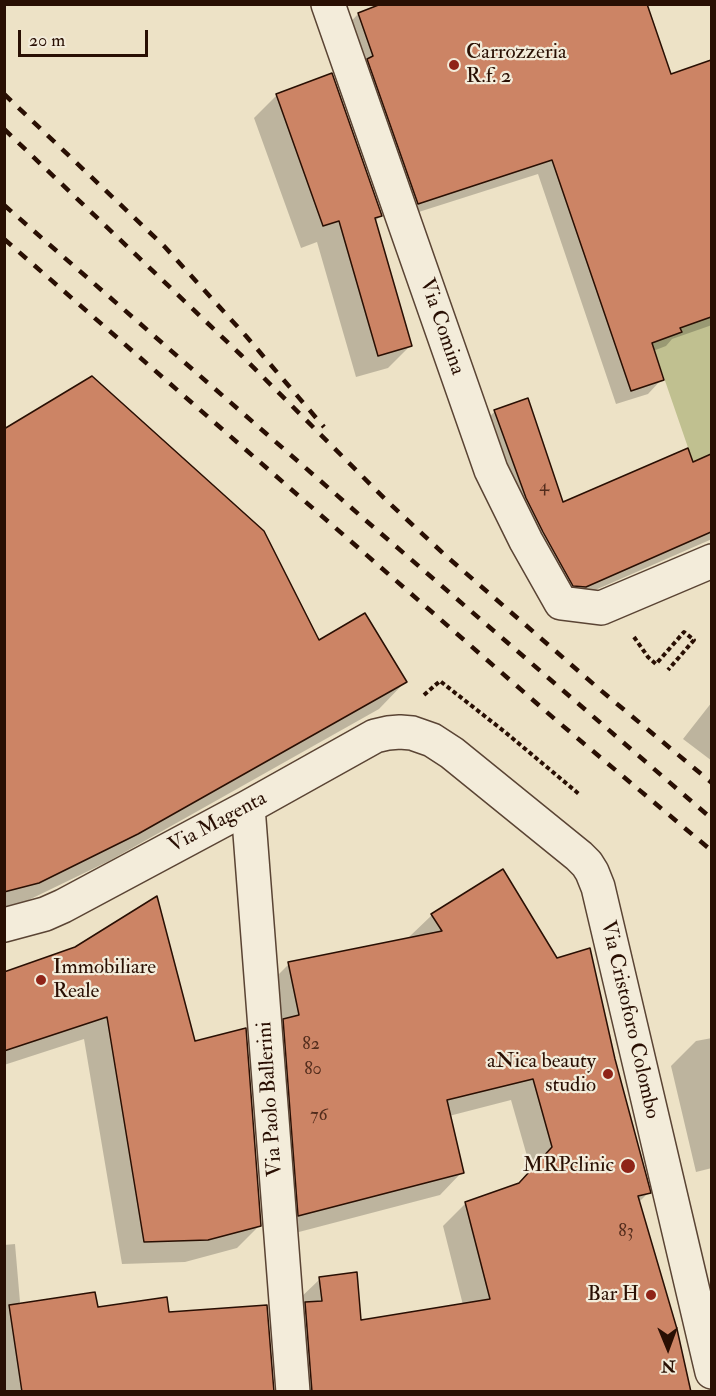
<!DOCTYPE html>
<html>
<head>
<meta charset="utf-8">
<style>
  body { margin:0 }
  #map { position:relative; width:716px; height:1396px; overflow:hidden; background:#ede2c6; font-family:"IM FELL Double Pica",serif }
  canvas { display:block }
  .frame { position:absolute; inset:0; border:6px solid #290f03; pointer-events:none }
  .north { position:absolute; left:638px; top:1318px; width:60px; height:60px; -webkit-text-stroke:4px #f3ecda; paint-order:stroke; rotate:179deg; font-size:16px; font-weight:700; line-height:24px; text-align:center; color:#290f03 }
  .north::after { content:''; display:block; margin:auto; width:21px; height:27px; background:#290f03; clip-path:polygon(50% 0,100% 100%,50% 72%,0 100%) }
  .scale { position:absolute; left:18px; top:30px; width:130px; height:27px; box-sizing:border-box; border:3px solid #290f03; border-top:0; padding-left:8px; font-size:18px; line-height:21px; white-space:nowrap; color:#290f03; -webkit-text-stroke:4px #f3ecda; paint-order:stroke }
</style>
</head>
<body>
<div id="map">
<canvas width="716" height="1396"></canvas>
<div class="frame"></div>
<div class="north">N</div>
<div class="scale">20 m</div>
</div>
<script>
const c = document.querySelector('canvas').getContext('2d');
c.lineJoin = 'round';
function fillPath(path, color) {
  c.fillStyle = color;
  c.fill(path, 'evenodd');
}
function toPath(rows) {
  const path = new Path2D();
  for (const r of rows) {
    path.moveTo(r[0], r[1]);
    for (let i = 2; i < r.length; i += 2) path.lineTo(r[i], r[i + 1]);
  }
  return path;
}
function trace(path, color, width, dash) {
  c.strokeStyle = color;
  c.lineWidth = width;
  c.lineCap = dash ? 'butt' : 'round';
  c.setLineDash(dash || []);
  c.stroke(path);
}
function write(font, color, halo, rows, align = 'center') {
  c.font = font + ' "IM FELL Double Pica",serif';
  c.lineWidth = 4.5;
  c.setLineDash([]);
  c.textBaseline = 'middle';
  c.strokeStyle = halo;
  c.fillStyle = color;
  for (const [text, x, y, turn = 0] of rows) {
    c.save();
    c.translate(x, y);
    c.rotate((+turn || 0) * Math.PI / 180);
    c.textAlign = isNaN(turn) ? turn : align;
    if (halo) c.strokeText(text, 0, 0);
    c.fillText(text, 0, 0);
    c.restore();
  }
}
fillPath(toPath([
  [711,317,711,454,693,462,652,343,681,332,680,328]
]), '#c0c090');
fillPath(toPath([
  [377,8,670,76,712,61,712,325,672,339,666,346,653,351,662,379,648,394,616,404,538,174,403,217,344,29,358,14],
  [277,95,381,216,375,221,410,346,388,368,356,377,317,242,301,248,254,118],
  [495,411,562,504,692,464,712,456,712,539,570,601,481,426],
  [318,643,405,682,379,709,109,861,10,909,4,911,4,840],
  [712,702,712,761,683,739],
  [432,915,613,1059,649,1192,638,1203,690,1392,288,1392,297,1301,320,1279,359,1322,463,1305,443,1226,465,1204,517,1185,531,1170,511,1100,449,1116,462,1172,440,1195,276,1238,267,986,289,964,411,939,409,937],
  [4,974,194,1042,260,1225,237,1248,185,1262,122,1264,84,1039,4,1065],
  [712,1038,712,1168,696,1172,671,1066,696,1041],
  [15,1244,20,1302,17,1305,96,1308,168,1313,273,1392,4,1392,4,1245]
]), '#0003');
const building = toPath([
  [381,4,647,4,671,74,711,60,711,317,680,328,682,332,652,343,664,380,631,391,552,160,418,204,367,59,373,56,358,13,381,4],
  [332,73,382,216,375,218,412,346,378,356,339,221,323,226,276,94,332,73],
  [92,376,264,531,319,640,365,613,407,682,138,834,39,883,4,892,4,429,92,376],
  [528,398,563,502,688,448,693,462,711,454,711,532,586,587,573,586,543,532,526,498,494,410,528,398],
  [503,869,557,958,590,948,615,1059,651,1193,638,1196,677,1329,691,1392,312,1392,305,1302,322,1301,319,1277,357,1272,361,1320,490,1299,465,1202,519,1183,552,1147,533,1079,447,1100,464,1173,298,1216,283,1019,299,1015,288,962,442,931,431,914,503,869],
  [157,896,195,1041,246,1028,261,1226,208,1240,144,1242,107,1017,4,1051,4,972,75,947,157,896],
  [95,1292,98,1307,167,1297,169,1312,267,1305,274,1392,22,1392,9,1305,95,1292]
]);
fillPath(building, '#cc8465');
trace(building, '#290f03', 1.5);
const street = toPath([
  [328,4,491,470,526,541,561,603,601,608,712,561],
  [248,807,293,1392],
  [4,925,45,914,63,906,248,807,375,736,388,733,400,732,412,733,432,740,452,753,579,856,587,864,592,872,598,887,712,1372]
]);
trace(street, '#5a4434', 36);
trace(toPath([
  [634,637,648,657,656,664,684,632,694,640,668,670],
  [424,695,440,681,505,732,579,794]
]), '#290f03', 4, [4.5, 3]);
trace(street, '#f3ecda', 33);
trace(toPath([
  [4,94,164,246,246,336,324,427],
  [4,129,242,356,388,502,445,555,598,688,712,783],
  [4,205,363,518,712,819],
  [4,239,557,721,712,851]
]), '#290f03', 4.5, [10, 10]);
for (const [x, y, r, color] of [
  [454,65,6,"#8f2418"],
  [41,980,6,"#8f2418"],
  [608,1074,6,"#8f2418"],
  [628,1166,8,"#8f2418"],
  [651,1295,6,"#8f2418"]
]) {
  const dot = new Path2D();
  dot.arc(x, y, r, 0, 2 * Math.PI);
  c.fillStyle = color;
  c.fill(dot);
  trace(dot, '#f3ecda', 2);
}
write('18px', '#522c1c', null, [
  ["4",544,487],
  ["82",311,1045],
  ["80",313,1070],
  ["76",319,1116],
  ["83",626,1232]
]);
write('21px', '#290f03', '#f3ecda', [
  ["Carrozzeria",466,53,"left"],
  ["R.f. 2",466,77,"left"],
  ["Immobiliare",53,968,"left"],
  ["Reale",53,992,"left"],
  ["aNica beauty",596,1062],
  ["studio",596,1086],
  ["MRPclinic",614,1166],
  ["Bar H",639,1295]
], 'right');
write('21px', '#290f03', '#f3ecda', [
  ["Via Comina",441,327,71],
  ["Via Magenta",218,823,-28],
  ["Via Cristoforo Colombo",629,1020,77],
  ["Via Paolo Ballerini",271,1099,-94]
]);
</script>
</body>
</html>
